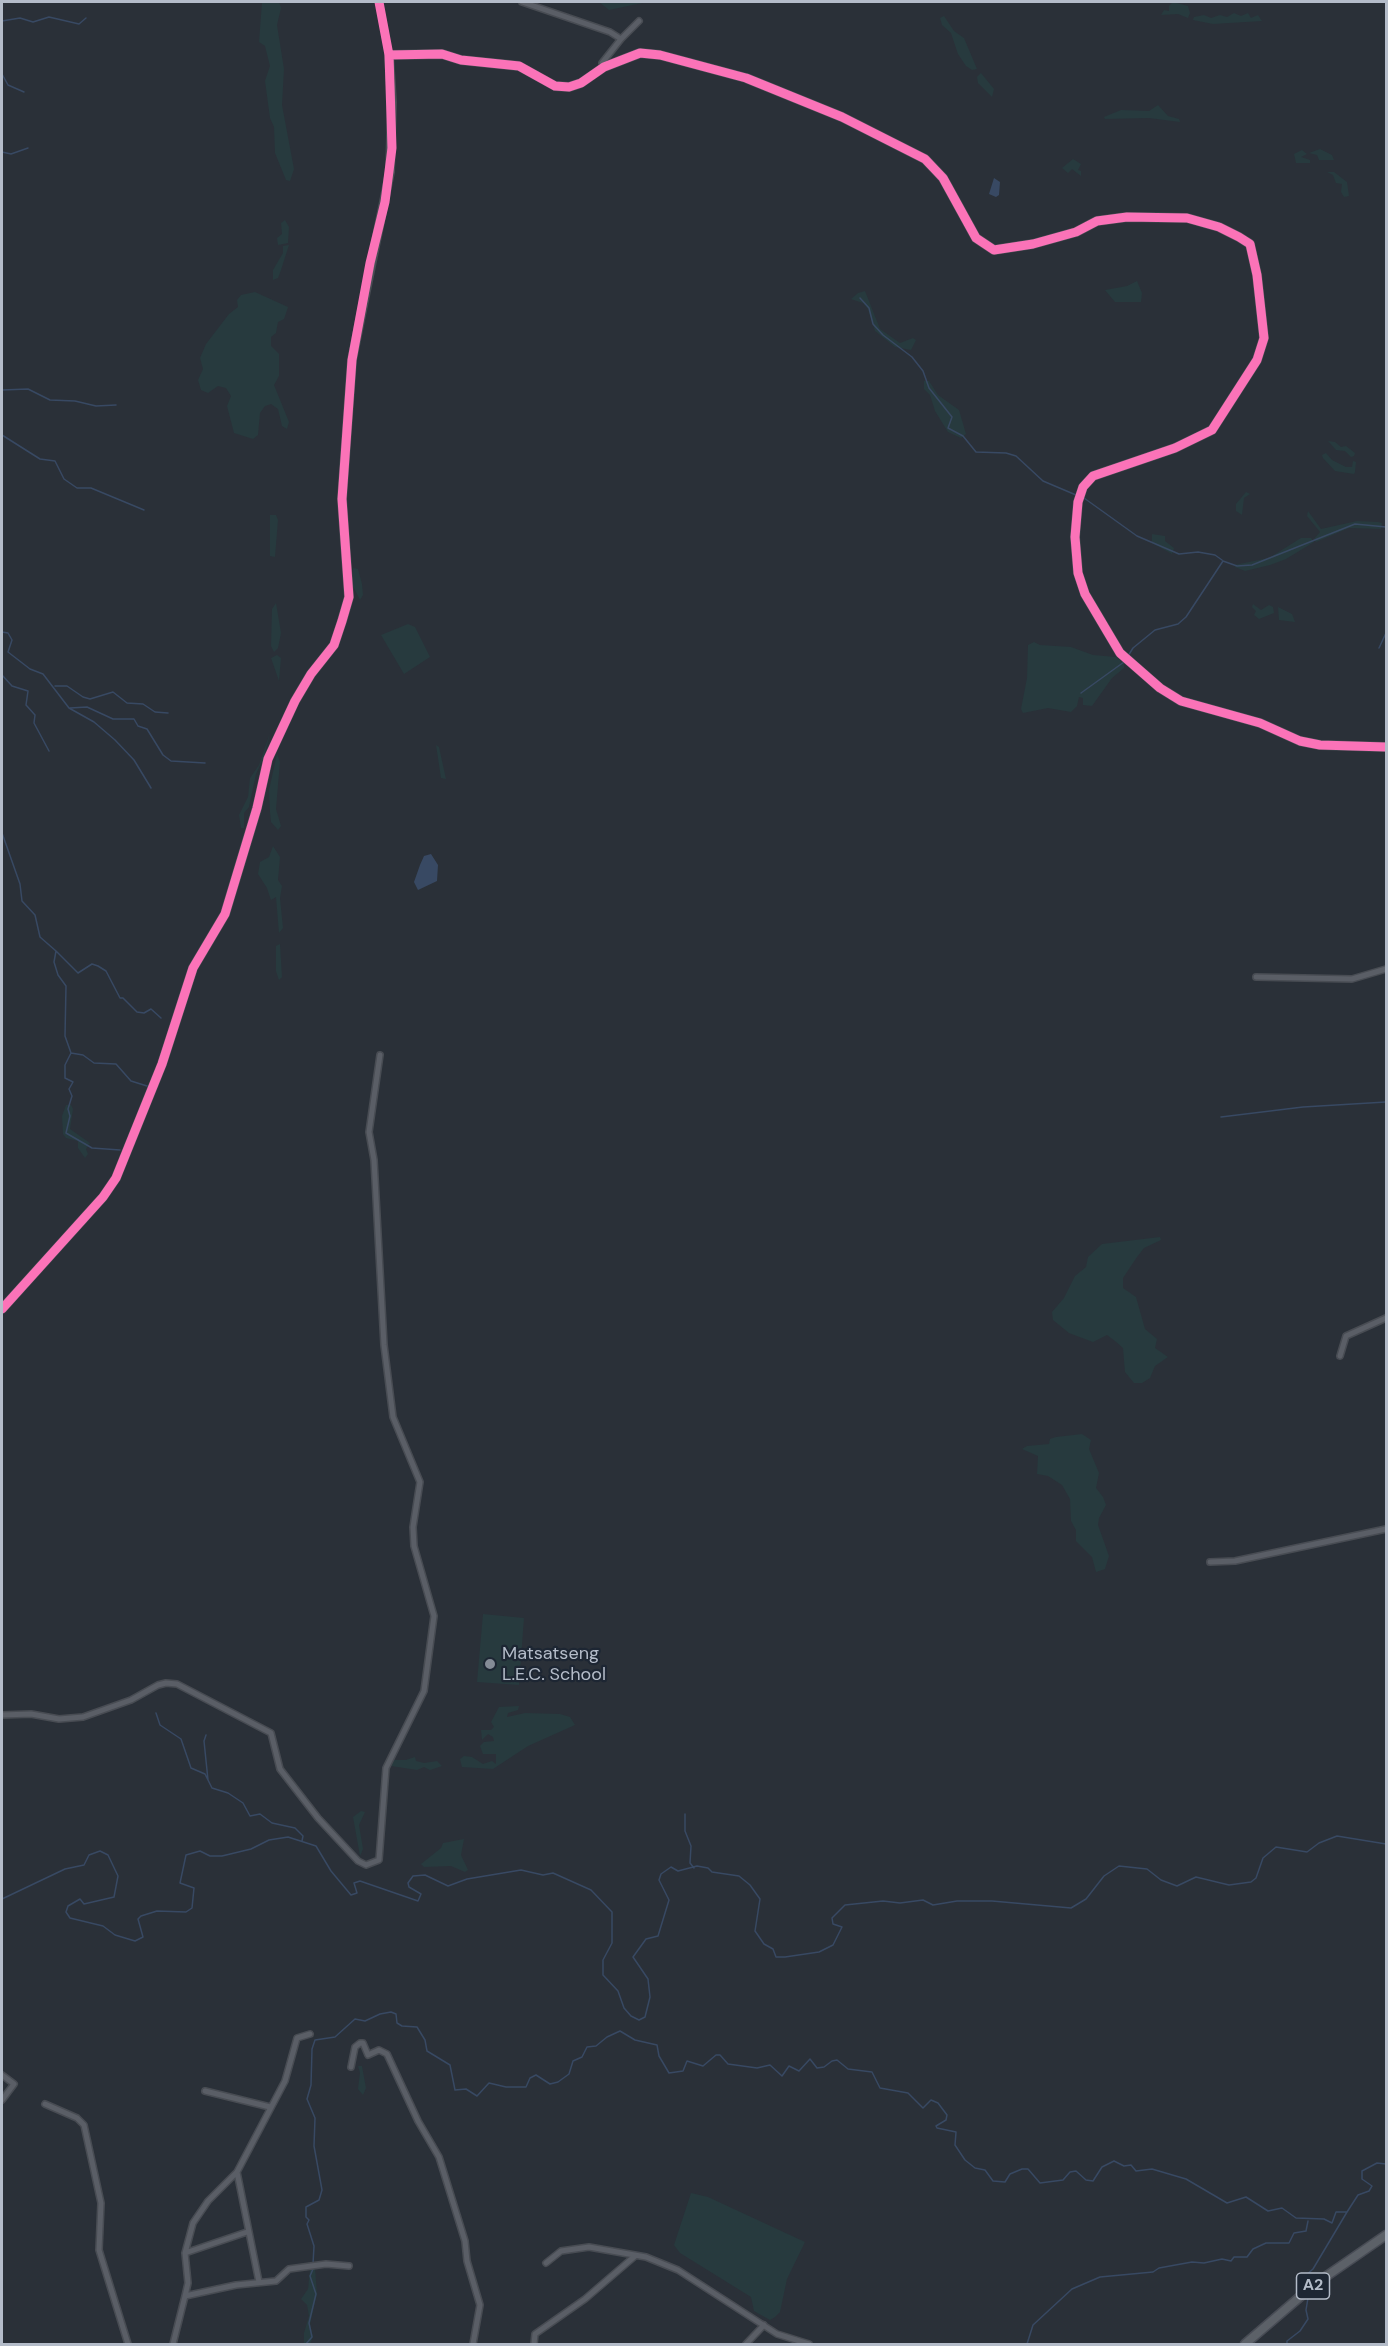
<!DOCTYPE html>
<html>
<head>
<meta charset="utf-8">
<style>
  body { margin:0 }
  #map { position:relative; width:1388px; height:2346px; overflow:hidden; background:#2a3038; font-family:"DM Sans",sans-serif }
  canvas { display:block }
  .frame { position:absolute; inset:0; border:3px solid #b4bcc9; pointer-events:none }
</style>
</head>
<body>
<div id="map">
<canvas width="1388" height="2346"></canvas>
<div class="frame"></div>
</div>
<script>
const c = document.querySelector('canvas').getContext('2d');
c.lineJoin = 'round';
function fillPath(path, color) {
  c.fillStyle = color;
  c.fill(path, 'evenodd');
}
function toPath(rows) {
  const path = new Path2D();
  for (const r of rows) {
    path.moveTo(r[0], r[1]);
    for (let i = 2; i < r.length; i += 2) path.lineTo(r[i], r[i + 1]);
  }
  return path;
}
function trace(path, color, width, dash) {
  c.strokeStyle = color;
  c.lineWidth = width;
  c.lineCap = dash ? 'butt' : 'round';
  c.setLineDash(dash || []);
  c.stroke(path);
}
function write(font, color, halo, rows, align = 'center') {
  c.font = font + ' "DM Sans",sans-serif';
  c.lineWidth = 4.5;
  c.setLineDash([]);
  c.textBaseline = 'middle';
  c.strokeStyle = halo;
  c.fillStyle = color;
  for (const [text, x, y, turn = 0] of rows) {
    c.save();
    c.translate(x, y);
    c.rotate((+turn || 0) * Math.PI / 180);
    c.textAlign = isNaN(turn) ? turn : align;
    if (halo) c.strokeText(text, 0, 0);
    c.fillText(text, 0, 0);
    c.restore();
  }
}
fillPath(toPath([
  [262,2,279,2,281,8,277,25,284,69,282,105,294,169,290,181,286,180,275,153,274,127,270,118,265,81,270,66,265,46,259,42],
  [599,2,647,2,609,10],
  [1173,2,1188,6,1190,13,1188,18,1178,14,1161,15,1164,10,1169,11,1169,6],
  [1234,13,1241,16,1248,13,1251,18,1258,15,1262,21,1213,24,1193,20,1194,17,1204,15,1211,18,1220,15,1227,17],
  [944,16,954,31,964,38,977,69,972,70,966,66,958,54,951,33,942,25,940,18],
  [981,73,994,89,992,97,978,83,977,77],
  [1158,105,1168,116,1179,119,1180,122,1149,118,1105,119,1104,117,1121,110,1149,111],
  [1320,149,1332,155,1334,160,1319,160,1317,155,1309,153],
  [1302,150,1307,154,1301,157,1310,160,1310,163,1296,163,1294,154],
  [1073,159,1081,164,1078,170,1081,171,1081,176,1072,169,1068,173,1062,168],
  [1327,172,1334,172,1347,182,1349,196,1344,197,1341,192,1342,184,1336,183,1333,175],
  [285,220,289,227,288,243,278,245,277,238,282,234,281,223],
  [289,245,281,270,278,278,273,280,273,270,283,253,283,246],
  [1137,281,1142,293,1141,302,1115,302,1105,290,1127,286],
  [865,291,880,329,900,343,913,338,916,340,911,350,895,347,875,331,868,309,863,303,851,299,858,293],
  [255,292,288,307,284,319,278,322,276,333,271,337,271,346,279,354,279,376,274,385,289,422,287,429,282,426,278,409,271,404,265,406,260,413,258,435,253,439,234,433,227,406,231,396,226,388,218,386,208,393,201,390,198,380,203,369,200,358,206,344,229,314,238,307,237,300,241,295],
  [924,381,929,381,938,395,959,410,966,434,961,438,948,432,935,411,930,395,924,389],
  [1328,441,1335,442,1341,447,1346,446,1355,453,1354,456,1351,457,1345,451,1336,450],
  [1326,453,1332,460,1346,467,1352,467,1353,461,1356,462,1355,472,1354,474,1335,471,1323,458,1322,455],
  [1246,492,1250,494,1244,498,1242,515,1236,511,1236,504],
  [1308,511,1321,529,1357,521,1378,522,1382,523,1381,529,1349,528,1316,542,1314,539,1320,532,1307,516],
  [270,515,276,515,278,520,275,557,270,556],
  [1152,534,1165,536,1165,541,1174,548,1172,554,1152,543],
  [1301,538,1311,538,1314,542,1286,559,1270,565,1245,571,1235,567,1234,565,1269,558],
  [353,568,358,569,362,584,363,595,360,600,352,584],
  [276,603,281,633,278,648,274,652,271,646,272,609],
  [1253,604,1261,610,1269,605,1273,607,1274,613,1259,619,1254,615,1256,611,1252,607],
  [1278,607,1292,614,1295,622,1279,620],
  [408,624,415,627,430,657,404,674,381,635],
  [1034,642,1040,645,1071,647,1093,655,1116,657,1124,663,1124,668,1112,678,1092,706,1083,705,1083,698,1079,697,1077,706,1071,712,1048,708,1023,713,1021,709,1027,678,1028,645],
  [277,655,281,658,279,681,271,658],
  [270,733,264,757,256,774,249,807,244,813,244,828,241,828,239,815,248,797,250,778,259,765],
  [436,745,439,747,446,779,441,778],
  [277,754,280,762,276,809,281,826,278,830,271,822,270,812,269,790],
  [273,846,280,857,278,880,282,886,280,898,283,928,279,933,276,897,271,900,267,888,258,874,260,862,269,857],
  [280,944,282,977,279,980,276,971,276,946],
  [66,1105,71,1105,73,1109,70,1129,90,1143,86,1149,88,1154,85,1158,78,1148,78,1141,66,1138,63,1134,62,1116],
  [1160,1237,1161,1240,1144,1248,1137,1257,1123,1278,1123,1288,1136,1297,1145,1329,1157,1339,1155,1348,1168,1357,1155,1366,1150,1378,1142,1383,1134,1383,1125,1372,1123,1348,1115,1341,1107,1335,1093,1342,1069,1333,1053,1320,1052,1312,1064,1298,1075,1276,1086,1267,1088,1257,1102,1244],
  [1082,1434,1091,1440,1089,1449,1099,1473,1096,1488,1103,1497,1106,1505,1099,1518,1098,1525,1109,1556,1105,1569,1096,1572,1092,1557,1076,1541,1076,1530,1071,1521,1070,1499,1062,1485,1048,1476,1037,1474,1038,1456,1022,1449,1027,1446,1049,1444,1050,1439,1056,1437],
  [483,1614,524,1618,519,1685,477,1682],
  [519,1706,518,1710,508,1713,507,1717,525,1713,560,1714,570,1717,575,1725,528,1746,493,1769,462,1767,460,1759,464,1756,472,1757,483,1764,492,1761,496,1764,496,1754,483,1754,480,1746,484,1742,494,1741,493,1737,488,1734,482,1740,481,1730,491,1730,494,1727,491,1722,499,1707],
  [415,1757,416,1761,424,1763,437,1761,442,1766,430,1770,424,1767,417,1770,391,1766,394,1760,406,1760],
  [361,1811,365,1812,359,1825,363,1849,360,1856,353,1817],
  [464,1839,461,1855,468,1870,465,1872,451,1866,424,1867,421,1864,441,1848,443,1843],
  [358,2066,362,2066,366,2088,363,2095,358,2089,360,2073],
  [691,2193,708,2197,805,2242,787,2279,780,2312,775,2317,770,2320,754,2311,751,2297,680,2253,674,2245],
  [315,2268,317,2294,310,2324,313,2337,310,2344,304,2344,304,2333,309,2316,307,2305,301,2299,308,2289,310,2270]
]), '#273a3e');
fillPath(toPath([
  [994,178,1000,182,999,195,996,197,989,194],
  [431,854,438,865,437,881,418,890,414,882,420,865,424,856]
]), '#384963');
trace(toPath([
  [2,21,20,18,33,22,49,17,79,24,86,18],
  [2,53,2,67],
  [2,74,8,85,24,92],
  [2,152,11,154,28,148],
  [860,298,869,308,873,324,883,335,912,357,923,371,929,388,952,417,948,428,963,436,976,452,1006,453,1016,456,1043,481,1076,495],
  [2,390,28,389,50,400,75,401,96,406,116,405],
  [2,435,40,459,55,461,64,479,77,488,91,488,144,510],
  [1084,498,1137,536,1179,554,1198,552,1215,555,1222,560],
  [2,632,8,633,12,640,8,652,30,669,43,674,69,708,94,722,115,740,134,760,151,788],
  [1379,648,1386,633],
  [1128,656,1133,648,1155,630,1178,624,1186,617,1223,561,1237,566,1252,565,1355,524,1386,527],
  [2,675,12,686,28,691,26,705,35,715,34,723,49,751],
  [55,686,67,686,83,697,90,699,113,692,127,703,143,704,155,712,168,713],
  [1081,693,1124,662],
  [70,708,87,707,113,719,134,719,138,726,147,729,163,755,171,761,205,763],
  [2,833,20,884,22,901,35,915,40,937,56,951,54,962,58,975,66,986,65,1036,71,1053,65,1065,65,1078,73,1082,69,1089,72,1096,68,1109,70,1116,66,1133,92,1148,120,1150],
  [56,951,78,973,92,964,98,966,106,971,120,998,123,998,137,1012,144,1013,151,1009,161,1018],
  [71,1053,83,1055,94,1063,116,1064,131,1081,147,1086],
  [1221,1117,1303,1107,1386,1102],
  [156,1713,160,1725,181,1739,191,1768,205,1774,212,1788,228,1793,243,1803,250,1816,260,1814,272,1823,295,1828,303,1836,302,1841],
  [206,1735,204,1741,208,1780],
  [685,1814,685,1831,691,1846,690,1863,694,1868],
  [2,1899,65,1869,84,1865,89,1855,100,1851,108,1855,118,1876,114,1897,84,1904,80,1899,68,1906,66,1912,70,1918,103,1926,115,1935,135,1941,143,1937,138,1919,141,1916,157,1911,186,1912,192,1908,194,1888,180,1883,186,1855,200,1851,210,1856,222,1856,251,1849,269,1840,288,1837,316,1846,331,1871,351,1895,357,1893,354,1883,360,1881,418,1901,421,1894,409,1887,408,1883,413,1876,425,1875,448,1886,467,1879,521,1870,543,1875,553,1873,591,1890,612,1912,612,1943,603,1960,603,1975,618,1991,624,2008,631,2016,639,2020,645,2017,650,1997,648,1979,633,1957,646,1939,658,1936,669,1900,659,1880,661,1874,671,1867,678,1871,697,1866,708,1868,712,1872,739,1876,750,1885,760,1899,755,1931,764,1944,773,1949,776,1957,785,1957,819,1952,833,1945,842,1927,833,1924,832,1918,845,1905,883,1901,900,1903,923,1900,933,1905,957,1901,992,1901,1071,1908,1086,1899,1104,1876,1119,1866,1147,1869,1161,1880,1177,1886,1196,1877,1229,1885,1251,1882,1256,1878,1263,1858,1276,1847,1307,1852,1319,1843,1337,1836,1386,1844],
  [313,2264,314,2246,307,2224,309,2220,306,2217,306,2207,319,2200,322,2190,314,2146,315,2118,307,2099,311,2085,312,2049,315,2040,335,2037,355,2019,365,2021,380,2014,391,2012,396,2014,397,2023,402,2026,417,2027,425,2040,427,2051,450,2065,455,2090,466,2089,477,2096,489,2083,506,2087,526,2087,530,2078,536,2075,550,2084,558,2082,569,2074,573,2061,582,2057,587,2047,596,2046,607,2037,620,2031,635,2040,657,2045,659,2056,669,2073,683,2071,687,2061,703,2066,716,2055,720,2055,728,2064,757,2068,770,2065,782,2076,789,2066,799,2071,810,2059,817,2068,824,2067,832,2061,837,2060,848,2069,872,2072,880,2088,908,2093,923,2108,931,2100,938,2103,947,2115,946,2120,936,2126,937,2128,956,2132,955,2145,965,2160,975,2168,985,2170,993,2181,1005,2182,1010,2174,1022,2169,1028,2169,1040,2183,1063,2180,1070,2172,1076,2171,1086,2180,1093,2181,1102,2167,1114,2161,1124,2166,1131,2165,1136,2171,1152,2169,1186,2179,1227,2203,1246,2197,1268,2211,1282,2208,1296,2218,1324,2219,1332,2223,1336,2212,1347,2212],
  [1305,2287,1304,2277,1313,2269,1347,2212,1358,2195,1369,2191,1372,2186,1362,2179,1362,2171,1377,2163,1386,2164],
  [306,2344,312,2337,309,2323,316,2294,310,2276,313,2269],
  [1027,2344,1033,2325,1072,2289,1100,2277,1153,2272,1159,2268,1192,2262,1204,2263,1222,2259,1231,2261,1234,2257,1247,2257,1253,2249,1266,2243,1289,2243,1294,2233,1306,2231,1308,2221],
  [1287,2344,1287,2341,1300,2331,1308,2319,1306,2310,1308,2298]
]), '#384963', 1.5);
const minor = toPath([
  [379,2,389,55],
  [522,2,610,32,621,39],
  [604,67,602,63,621,39,639,21],
  [1256,977,1352,979,1386,969],
  [1340,1356,1346,1336,1386,1318],
  [1210,1562,1235,1561,1386,1529],
  [2,1715,31,1714,59,1719,83,1717,131,1700,158,1685,166,1683,177,1684,271,1733,280,1769,318,1818,358,1861,366,1865,379,1860,386,1768,424,1691,434,1616,414,1546,413,1527,420,1482,393,1417,384,1345,374,1160,369,1132,380,1055],
  [351,2067,355,2047,360,2043,363,2043,368,2055,379,2050,387,2054,418,2121,439,2157,465,2241,467,2261,480,2305,473,2344],
  [2,2075,14,2084,2,2100],
  [205,2091,270,2107],
  [45,2104,77,2118,84,2125,101,2203,99,2250,128,2344],
  [185,2253,247,2232],
  [546,2263,561,2251,589,2247,646,2257,678,2270,777,2334,809,2344],
  [259,2282,237,2172,285,2081,297,2038,310,2034],
  [185,2296,188,2283,185,2253,193,2223,208,2201,237,2172],
  [173,2344,185,2296,236,2285,276,2281,289,2269,326,2264,349,2266],
  [534,2344,535,2334,585,2299,635,2256],
  [746,2344,764,2325]
]);
const tertiary = toPath([
  [2,1309,103,1197,116,1178,162,1064,193,968,225,914,257,808,268,759,295,701,311,674,334,645,342,621,349,597,342,499,352,360,390,172,392,102,389,55,442,54,461,60,519,66,555,86,569,87,581,83,604,67,640,53,660,55,746,78,842,117,925,159,943,178,976,238,994,250,1033,244,1076,232,1097,221,1127,217,1187,218,1219,227,1239,237,1250,244,1257,275,1264,338,1257,360,1212,430,1175,448,1093,476,1083,487,1078,502,1075,537,1078,573,1085,594,1120,653,1160,688,1181,701,1260,723,1300,741,1320,745,1386,747]
]);
const primary = toPath([
  [1245,2344,1315,2284,1386,2235]
]);
trace(minor, '#484c53', 8);
trace(tertiary, '#484c53', 10);
trace(primary, '#484c55', 11);
trace(minor, '#5a5e66', 5);
trace(tertiary, '#5a5e66', 7);
trace(primary, '#5c6168', 8);
trace(toPath([
  [389,55,442,54,461,60,519,66,555,86,569,87,581,83,604,67,640,53,660,55,746,78,842,117,925,159,943,178,976,238,994,250,1033,244,1076,232,1097,221,1127,217,1187,218,1219,227,1239,237,1250,244,1257,275,1264,338,1257,360,1212,430,1175,448,1093,476,1083,487,1078,502,1075,537,1078,573,1085,594,1120,653,1160,688,1181,701,1260,723,1300,741,1320,745,1386,747],
  [2,1309,103,1197,116,1178,162,1064,193,968,225,914,257,808,268,759,295,701,311,674,334,645,342,621,349,597,342,499,352,360,370,263,385,202,392,148,389,55,379,2]
]), '#fb73b8', 9);
for (const [x, y, r, color] of [
  [490,1664,6,"#848b96"]
]) {
  const dot = new Path2D();
  dot.arc(x, y, r, 0, 2 * Math.PI);
  c.fillStyle = color;
  c.fill(dot);
  trace(dot, '#1d2633', 2);
}
for (const [x, y, w] of [
  [1313,2286,33]
]) {
  const box = new Path2D();
  box.roundRect(x - w / 2, y - 13, w, 26, 4.5);
  c.fillStyle = '#1d2633';
  c.fill(box);
  trace(box, '#b4bcc9', 1.5);
}
write('bold 16px', '#b4bcc9', null, [
  ["A2",1313,2286]
]);
write('18px', '#b4bcc9', '#1d2633', [
  ["Matsatseng",502,1654],
  ["L.E.C. School",502,1675]
], 'left');
</script>
</body>
</html>
